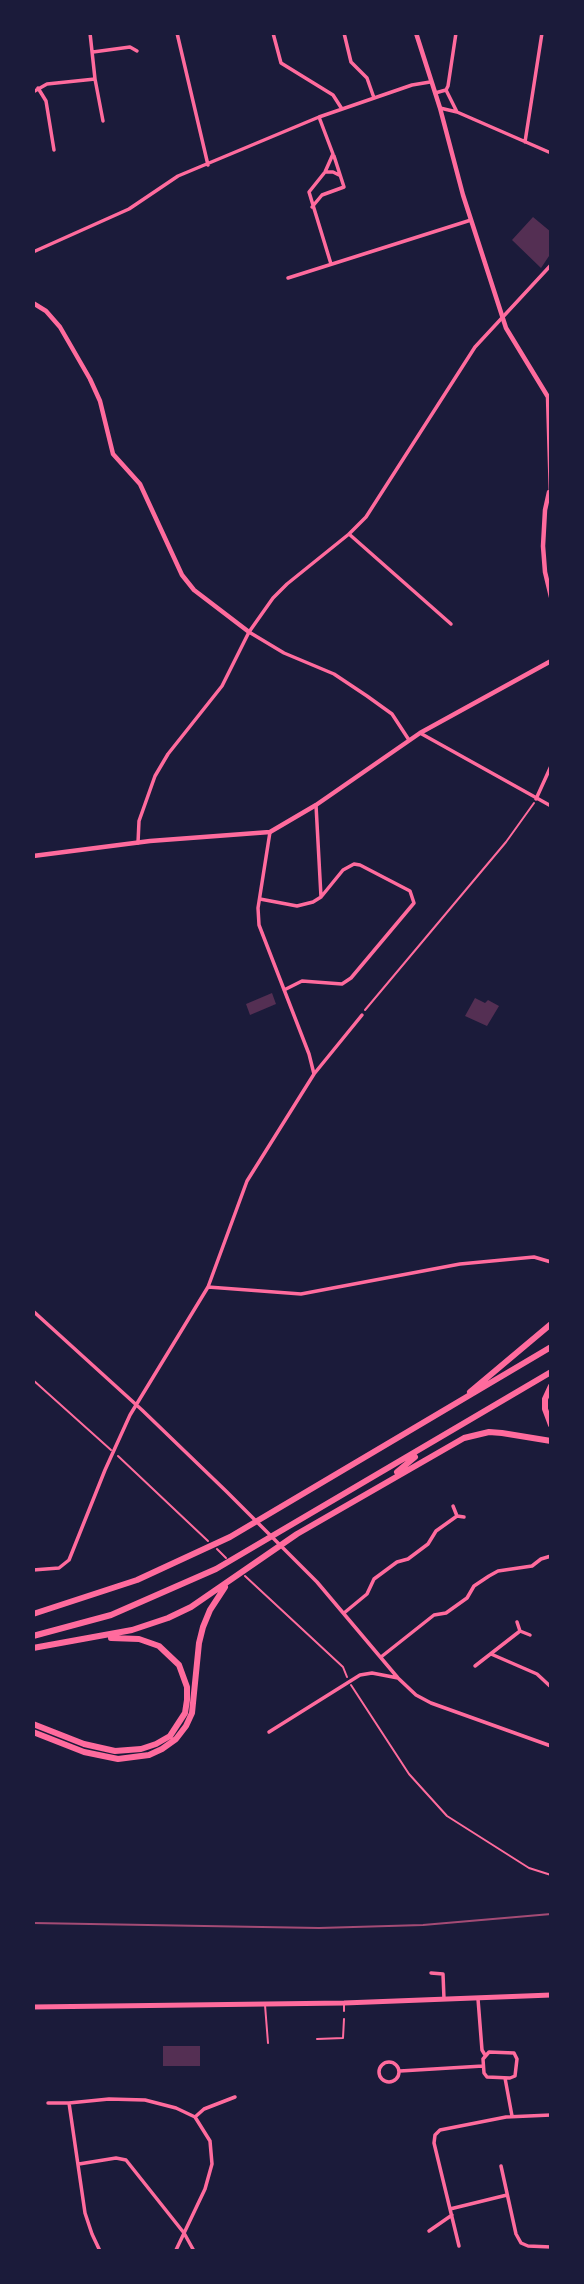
<!DOCTYPE html>
<html>
<head>
<meta charset="utf-8">
<style>
  body { margin:0 }
  #map { position:relative; width:584px; height:2284px; overflow:hidden; background:#1b1b3a; font-family:"Asap Condensed",sans-serif }
  canvas { display:block }
  .frame { position:absolute; inset:0; border:35px solid #1b1b3a; pointer-events:none }
</style>
</head>
<body>
<div id="map">
<canvas width="584" height="2284"></canvas>
<div class="frame"></div>
</div>
<script>
const c = document.querySelector('canvas').getContext('2d');
c.lineJoin = 'round';
function fillPath(path, color) {
  c.fillStyle = color;
  c.fill(path, 'evenodd');
}
function toPath(rows) {
  const path = new Path2D();
  for (const r of rows) {
    if (r.length === 3) {
      path.moveTo(r[0] + r[2], r[1]);
      path.arc(r[0], r[1], r[2], 0, 2 * Math.PI);
      continue;
    }
    path.moveTo(r[0], r[1]);
    for (let i = 2; i < r.length; i += 2) path.lineTo(r[i], r[i + 1]);
  }
  return path;
}
function trace(path, color, width, dash) {
  c.strokeStyle = color;
  c.lineWidth = width;
  c.lineCap = dash ? 'butt' : 'round';
  c.setLineDash(dash || []);
  c.stroke(path);
}
fillPath(toPath([
  [533,217,551,232,551,253,541,268,512,240],
  [272,993,276,1004,250,1015,246,1004],
  [475,998,485,1003,488,1000,499,1006,487,1026,465,1016],
  [163,2046,200,2046,200,2066,163,2066]
]), '#542f53');
trace(toPath([
  [365,1010,506,842,534,803],
  [33,1380,111,1450],
  [118,1456,208,1541],
  [217,1549,226,1558],
  [245,1576,343,1667,347,1677],
  [351,1685,409,1774,447,1816,529,1868,551,1875]
]), '#ff6b9d', 2);
trace(toPath([
  [265,2005,268,2043],
  [344,2011,344,2004],
  [317,2039,343,2038,344,2019]
]), '#ff6b9d', 2);
trace(toPath([
  [90,33,95,79,103,121],
  [177,33,208,165],
  [273,33,281,63,333,95,342,109],
  [344,33,351,62,367,78,374,98],
  [93,52,130,47,137,51],
  [38,88,46,101,54,150],
  [446,90,457,112],
  [33,92,47,84,95,79],
  [435,93,446,90,448,86,456,33],
  [440,108,457,112,551,153],
  [319,117,333,154,325,172,309,192,331,264],
  [525,142,542,33],
  [325,172,333,172,339,175],
  [312,207,322,195,344,187,334,156],
  [33,252,129,209,178,176,319,117,412,85,430,82],
  [288,278,471,220],
  [349,534,451,624],
  [249,632,284,653,334,674,367,696,392,714,409,740],
  [420,733,551,806],
  [536,799,551,766],
  [316,805,321,897],
  [270,832,258,908,259,925,309,1054,314,1074],
  [138,843,139,821,155,776,168,754,222,686,249,632,273,598,287,584,349,534,366,517,475,347,551,265],
  [260,899,297,906,313,902,321,897,343,870,354,864,360,865,410,891,414,903,351,978,342,984,302,981,284,990],
  [208,1287,301,1294,460,1264,534,1257,551,1262],
  [33,1311,142,1410,227,1492,317,1582,398,1678,416,1695,431,1703,551,1746],
  [453,1506,457,1516,464,1517],
  [33,1570,59,1568,69,1560,105,1470,130,1415,208,1287,247,1181,314,1074,362,1015],
  [344,1613,367,1594,374,1579,397,1562,408,1559,428,1544,436,1531,457,1516],
  [520,1631,530,1635],
  [491,1654,537,1674,551,1687],
  [381,1657,434,1615,446,1613,467,1598,474,1586,489,1576,498,1571,532,1566,541,1559,551,1556],
  [475,1666,520,1631,517,1622],
  [269,1732,360,1675,372,1673,398,1678],
  [431,1973,443,1974,444,1999],
  [478,1999,482,2050,485,2055],
  [489,2052,514,2053,517,2059,515,2076,510,2078,487,2077,484,2073,483,2059,489,2052],
  [389,2072,10],
  [400,2071,483,2066],
  [505,2078,512,2116],
  [48,2103,69,2103],
  [195,2117,204,2109,235,2097],
  [79,2164,116,2158,126,2160,184,2233,194,2251],
  [501,2166,516,2234,521,2243,528,2246,551,2247],
  [450,2209,507,2195],
  [429,2231,452,2215],
  [459,2246,434,2143,435,2135,440,2130,506,2117,551,2115],
  [100,2251,92,2234,85,2213,69,2103,109,2099,145,2100,176,2108,195,2117,210,2141,212,2164,205,2189,176,2250],
  [166,2251,193,2251]
]), '#ff6b9d', 3.5);
trace(toPath([
  [416,33,440,108,463,195,506,328,548,397,551,496],
  [33,303,46,311,60,327,90,379,100,401,113,454,140,484,182,575,194,590,249,632],
  [549,492,545,510,543,546,545,572,551,597]
]), '#ff6b9d', 4.5);
trace(toPath([
  [33,856,150,841,270,832,316,805,420,733,551,661]
]), '#ff6b9d', 4.5);
trace(toPath([
  [33,2007,344,2003,551,1995]
]), '#ff6b9d', 5);
trace(toPath([
  [551,1386,545,1399,545,1409,551,1425],
  [470,1392,551,1324],
  [397,1472,415,1457],
  [33,1614,137,1580,230,1537,551,1347],
  [33,1636,111,1615,216,1569,551,1372],
  [33,1648,132,1630,168,1618,191,1607,297,1534,464,1438,489,1432,502,1433,551,1441],
  [33,1724,84,1744,115,1751,141,1749,156,1744,170,1736,185,1713,187,1700,187,1687,179,1665,159,1646,139,1639,111,1638],
  [33,1732,84,1752,118,1759,149,1755,162,1749,176,1739,186,1726,192,1713,199,1643,203,1627,210,1610,225,1587]
]), '#ff6b9d', 6);
trace(toPath([
  [33,1923,319,1928,423,1925,551,1914]
]), '#a44b75', 2);
</script>
</body>
</html>
